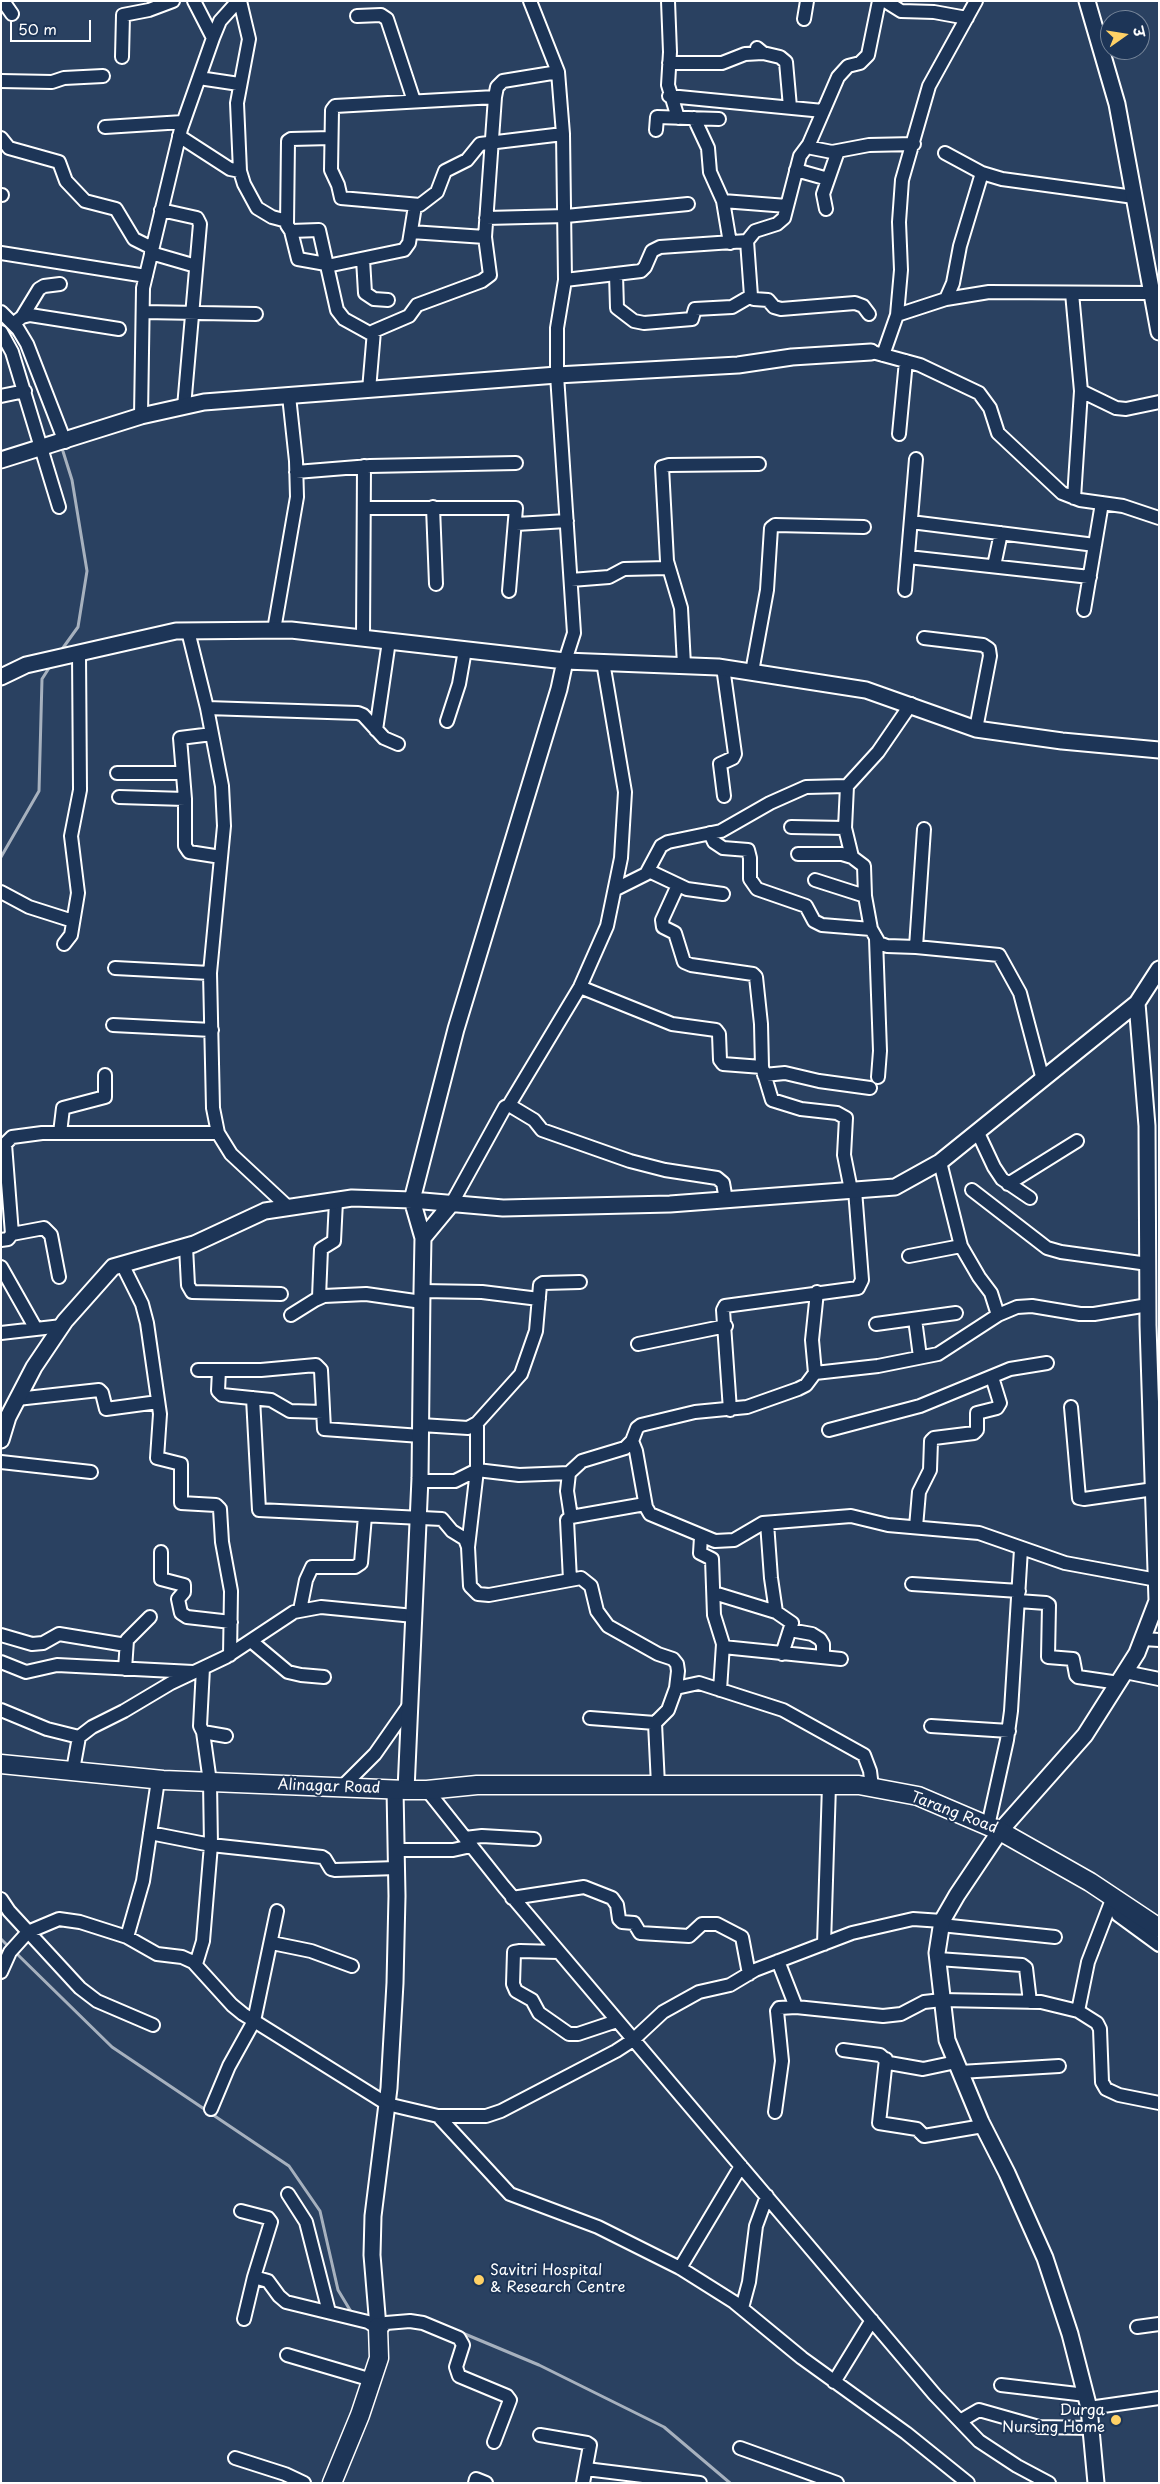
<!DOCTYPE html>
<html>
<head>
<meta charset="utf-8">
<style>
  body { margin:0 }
  #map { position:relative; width:1160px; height:2484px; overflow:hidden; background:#2a4161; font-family:"Playpen Sans","Playpen Sans Deva",sans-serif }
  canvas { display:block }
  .frame { position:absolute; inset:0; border:2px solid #fff; pointer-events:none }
  .north { position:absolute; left:1100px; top:10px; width:50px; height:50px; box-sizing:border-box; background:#1d3557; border:1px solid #77869a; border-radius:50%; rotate:77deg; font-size:14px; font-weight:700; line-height:20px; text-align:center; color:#fff }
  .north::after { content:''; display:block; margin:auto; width:18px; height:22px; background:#ffd166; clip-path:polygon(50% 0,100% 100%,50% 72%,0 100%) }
  .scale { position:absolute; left:10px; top:20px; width:81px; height:22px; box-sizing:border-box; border:2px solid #fff; border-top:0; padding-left:6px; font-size:15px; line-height:18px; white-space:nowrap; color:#fff; -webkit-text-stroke:4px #1d3557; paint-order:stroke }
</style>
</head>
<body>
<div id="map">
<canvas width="1160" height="2484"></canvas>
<div class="frame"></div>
<div class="north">उ</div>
<div class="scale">50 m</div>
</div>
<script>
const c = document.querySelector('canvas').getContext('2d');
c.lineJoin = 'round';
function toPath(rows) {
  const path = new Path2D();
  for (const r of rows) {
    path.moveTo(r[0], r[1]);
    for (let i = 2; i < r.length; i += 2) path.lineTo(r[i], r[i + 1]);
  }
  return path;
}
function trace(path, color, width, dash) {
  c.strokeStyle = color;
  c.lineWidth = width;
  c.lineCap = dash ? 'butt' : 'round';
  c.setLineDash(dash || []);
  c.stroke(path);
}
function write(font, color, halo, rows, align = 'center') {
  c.font = font + ' "Playpen Sans",sans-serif';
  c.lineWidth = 4;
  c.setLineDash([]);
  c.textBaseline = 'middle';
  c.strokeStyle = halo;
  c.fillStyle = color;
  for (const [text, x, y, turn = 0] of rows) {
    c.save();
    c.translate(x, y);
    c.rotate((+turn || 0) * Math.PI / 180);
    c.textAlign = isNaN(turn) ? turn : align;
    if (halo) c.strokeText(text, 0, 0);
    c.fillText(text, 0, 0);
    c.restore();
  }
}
trace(toPath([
  [1,323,17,338],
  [60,652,78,627,87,571,72,480,61,445],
  [1,857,39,791,42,679,51,665],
  [1,1939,10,1948],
  [15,1952,112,2047,289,2166,320,2211,338,2290,353,2315],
  [460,2332,539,2365,664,2427,730,2483]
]), '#a7b1be', 3);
const minor = toPath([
  [3,1,12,14],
  [240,1,249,39,237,103,240,171,244,184,257,208,272,217,287,221],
  [530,1,558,72,563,134,565,280,557,328,557,375,574,633,565,661],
  [668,1,670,52,668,85,678,118],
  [885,1,901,11,934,12,967,18],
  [357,16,381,15,387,19,414,101],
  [804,19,807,1],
  [213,38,220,21,238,1],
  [757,48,763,53,780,57,786,62,790,107],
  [122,57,123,15,149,10,173,1],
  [669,63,722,63,745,54,763,53],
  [199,78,239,84],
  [1,81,52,82,64,78,103,76],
  [669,96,823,111],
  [495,97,335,106,332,110,331,170,338,185,341,198,420,205,437,192,445,171,467,160,480,144,563,134],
  [694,118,708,148,710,172,723,201,730,243],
  [105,127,183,122],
  [656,130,657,117,719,119],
  [179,136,230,169,240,171],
  [1,138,9,148,59,162,66,181,85,201,116,209,134,239,152,248],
  [331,138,291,139,288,141,287,225,291,231,319,230,337,310,344,319,373,335],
  [807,147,832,152,869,145,914,144],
  [945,153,982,173,1002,179,1134,197],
  [796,170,828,179],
  [1,195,2,195],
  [723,201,787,206],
  [826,209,823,194,838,151],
  [161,210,197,218,200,224,184,407],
  [486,218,566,216,688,204],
  [291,231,298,259,326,264],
  [411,232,485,237],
  [747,241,755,231,777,224,784,218,800,156,809,144,838,77,848,66,860,63,868,55,879,1],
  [1,253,146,276],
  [151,253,196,266],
  [363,259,365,293,374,299,388,300],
  [327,266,404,250,409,243,415,206],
  [616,274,617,308,634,321,644,323,692,319,695,309,732,307,751,296],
  [565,280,641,271,645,267,652,251,660,247,747,241,751,296,754,299,768,300,774,307,781,309,855,303,863,306,869,314],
  [1072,293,1081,391,1074,498],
  [946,299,953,283,960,246,982,173],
  [1,312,18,329,27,344,65,442],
  [143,312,256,314],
  [897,315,946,299,989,292,1151,293],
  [22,317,39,289,44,286,60,284],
  [13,324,22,317,30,315,119,329],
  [1,332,12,352,59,507],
  [876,353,920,365,979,393,990,408,998,433,1062,493,1080,500,1123,506,1159,518],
  [883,355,897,315,901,270,899,222,902,180,929,86,976,1],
  [369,390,374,331,409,316,417,305,482,281,490,275,485,237,495,97,497,87,503,81,558,72],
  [1081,391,1116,408,1126,409,1159,402],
  [1,396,25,391],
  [141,416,143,288,181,129,213,38,194,1],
  [899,434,906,361],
  [296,472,370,466,516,463],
  [433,507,436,584],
  [364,508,516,508,509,591],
  [911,522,1095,545],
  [516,524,567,521],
  [908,557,1090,577],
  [994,566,1001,533],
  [571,580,609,577,624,569,668,568],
  [905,590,916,459],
  [1084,610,1102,503],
  [274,630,297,497,296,461,289,396],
  [188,631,207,708,222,786,224,826,210,973,213,1108,218,1133,231,1154,289,1208],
  [363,638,364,466],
  [924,638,983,645,989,649,990,656,976,729],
  [684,665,681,608,667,561,662,467,669,465,759,464],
  [723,667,735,754,733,758,720,764,724,796],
  [752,672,767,590,771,528,775,525,864,527],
  [207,708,358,713,363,715,384,738,398,744],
  [447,721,459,684,465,650],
  [376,730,389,641],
  [212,734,180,738,185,799,185,846,189,852,221,857],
  [117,773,182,773],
  [119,797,185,799],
  [791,827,845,828],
  [924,829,916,947,999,955,1020,993,1043,1080],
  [710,833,714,842,723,848,748,850,750,858,750,879,757,889,806,906,814,921,822,925,871,929],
  [798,854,842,854,852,857,845,828,847,786],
  [852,857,864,866,865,896],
  [649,871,687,889,723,894],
  [815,880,865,896,871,929,879,943,887,946,916,947],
  [678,885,662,920,663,927,675,933,684,962,691,965,753,974,756,977,761,1024,762,1067,772,1100,801,1109,837,1113,846,1118,844,1155,851,1190],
  [616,889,646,874,661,846,668,842,721,831,770,803,806,787,847,786,878,752,911,704],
  [1,892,29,907,73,921],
  [876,939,880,1051,878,1077],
  [64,944,71,935,78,893,71,836,80,790,79,653],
  [115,968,210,973],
  [580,987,672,1024,716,1030,719,1034,720,1060,723,1064,762,1067],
  [113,1025,212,1030],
  [764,1075,785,1073,819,1081,870,1088],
  [509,1105,534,1120,542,1130,630,1161,665,1170,717,1178,723,1183,726,1200],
  [60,1133,63,1108,105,1097,105,1075],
  [978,1133,994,1167,1002,1179,1030,1198],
  [1,1148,12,1137,42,1133,218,1133],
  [940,1162,961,1246,979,1277,991,1293,998,1315],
  [1008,1184,1077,1141],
  [972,1190,1047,1248,1061,1252,1148,1264],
  [452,1203,505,1107,509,1105,580,987,607,926,621,858,625,792,603,662],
  [12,1234,44,1228,51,1235,59,1277],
  [1,1240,8,1239,12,1234,5,1144],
  [186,1247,188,1285,192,1292,281,1294],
  [909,1256,961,1246],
  [122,1264,142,1304,147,1323,160,1414,157,1458,181,1464,181,1503,216,1505,220,1509,222,1542,231,1591,230,1655],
  [1,1267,36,1329],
  [422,1291,482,1292,539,1299],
  [319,1297,321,1249,334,1241,336,1201],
  [291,1315,315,1300,324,1296,366,1294,422,1302],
  [915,1319,920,1357],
  [876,1324,956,1313],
  [1,1333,62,1326],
  [638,1344,726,1326],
  [198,1370,261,1370,316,1365,321,1370,324,1429,421,1436],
  [219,1370,218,1391,222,1395,271,1400,290,1411,323,1412],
  [815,1373,812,1340,817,1292],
  [253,1398,259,1510,442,1519,452,1531,465,1539,468,1547],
  [17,1399,99,1390,102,1393,106,1409,158,1402],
  [1071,1407,1079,1498,1084,1499,1154,1489],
  [730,1410,723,1310,725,1306,858,1288,862,1280,855,1190],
  [477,1423,477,1470,468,1547,470,1586,478,1594,489,1595,581,1578,591,1586,597,1611,608,1626,658,1654,673,1659,677,1664,678,1671,676,1688,668,1710,655,1723,658,1785],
  [421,1425,468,1428,477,1423,521,1374,536,1331,540,1285,543,1283,580,1282],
  [829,1430,920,1406,1010,1369,1047,1363],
  [632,1441,636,1451,646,1507,650,1514,715,1541,734,1540,763,1523,851,1516,888,1525,979,1533,1065,1563,1157,1580],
  [1,1462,91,1472],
  [569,1473,567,1491,571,1517],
  [420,1481,455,1481,477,1470,519,1475,569,1473,582,1461,625,1448,632,1441,637,1428,641,1425,695,1412,747,1407,798,1389,806,1385,815,1373,878,1366,938,1354,998,1315,1017,1307,1032,1306,1080,1314,1094,1314,1148,1305],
  [767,1523,771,1578,776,1612,792,1623,782,1654],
  [916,1527,919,1492,930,1470,931,1441,934,1438,974,1433,977,1430,977,1413,997,1408,1000,1403,992,1377],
  [701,1537,700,1553,712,1559,714,1615,723,1644,720,1690],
  [161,1552,161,1579,184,1585,184,1592,178,1599,181,1613,187,1617,231,1622],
  [570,1580,567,1520,571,1517,645,1504],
  [912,1584,1019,1591],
  [714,1593,776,1612],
  [1018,1601,1046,1603,1049,1605,1048,1657,1073,1659,1076,1675,1078,1677,1119,1683],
  [300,1610,306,1580,312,1567,355,1567,361,1563,365,1516],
  [790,1630,812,1634,820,1639,823,1644,823,1657],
  [1,1635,32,1644,43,1643,59,1634,126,1645],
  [1143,1639,1159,1640],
  [251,1641,288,1672,301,1675,324,1677],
  [723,1647,841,1659],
  [1,1662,26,1672,57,1665,193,1672],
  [203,1668,200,1726,203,1732,226,1736],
  [125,1669,127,1640,150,1617],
  [1125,1672,1159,1679],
  [676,1688,699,1683,783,1710,864,1755,870,1771,872,1787],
  [1,1710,47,1729,79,1737],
  [590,1718,655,1723],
  [931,1726,1009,1731],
  [73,1770,79,1737,92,1727,124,1711,171,1683,226,1657,294,1612,321,1607,414,1616],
  [342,1787,375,1754,410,1704],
  [427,1790,504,1887,935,2395,979,2441,1017,2466,1049,2483],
  [988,1826,1007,1740,1011,1711,1021,1549],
  [150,1833,211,1845,322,1857,325,1859,331,1869,335,1870,397,1868],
  [465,1838,482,1836,534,1839],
  [396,1850,453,1850,471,1846],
  [1113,1897,1118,1915,1159,1945],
  [512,1898,584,1887,612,1898,617,1905,619,1919,622,1922,634,1923,640,1933,689,1936,702,1924,717,1924,742,1937,749,1974],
  [1,1899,9,1911,80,1988,97,2001,153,2025],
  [941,1925,1055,1937],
  [127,1937,143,1881,158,1780],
  [272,1943,311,1951,352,1966],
  [824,1944,829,1785],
  [559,1952,520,1951,514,1952,513,1984,516,1991,532,2000,539,2013,569,2034,578,2034,617,2021],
  [938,1959,1022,1965,1026,1968,1030,2002],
  [778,1961,796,2007],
  [196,1964,203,1941,211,1845,210,1782,203,1732],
  [1,1972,10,1952,28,1932,59,1919,80,1922,127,1937,157,1954,182,1957,193,1962,232,2005,243,2014,387,2104,438,2116,486,2116,501,2111,616,2051,633,2040,663,2012,699,1992,730,1985,755,1970,852,1933,913,1919,942,1921],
  [1078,2011,1088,1962,1113,1897],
  [843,2050,880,2055,889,2063,923,2069,956,2062],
  [886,2059,879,2123,917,2129,924,2136,983,2126],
  [960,2072,1059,2066],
  [211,2109,229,2066,254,2021,277,1911],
  [775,2112,782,2061,777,2011,779,2008,796,2007,883,2016,901,2014,924,2002,942,2000,1041,2002,1078,2011,1097,2023,1100,2029,1102,2082,1106,2089,1119,2095,1159,2103],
  [438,2116,510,2194,598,2227,680,2268,734,2302,802,2358,906,2433,968,2483],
  [288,2194,306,2222,329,2312],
  [241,2211,268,2218,271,2222,254,2277,244,2319],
  [680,2268,741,2166],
  [254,2277,268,2281,279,2296,286,2302,368,2322,378,2328],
  [742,2308,749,2282,756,2226,767,2196],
  [1137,2327,1159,2324],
  [378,2332,386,2323,410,2321,423,2323,459,2338,463,2345,456,2367,459,2376,507,2396,510,2400,494,2442],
  [287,2355,372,2380],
  [834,2382,872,2320],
  [1001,2385,1086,2395],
  [1089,2408,1159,2398],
  [960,2421,979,2410,1039,2427,1092,2428],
  [540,2435,587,2443,590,2445,583,2483],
  [740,2448,837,2483],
  [235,2458,285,2474,304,2483],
  [586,2469,700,2483],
  [475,2483,476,2479,486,2483]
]);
const tertiary = toPath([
  [1087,1,1117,104,1159,332],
  [1,460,141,416,204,402,557,375,738,365,792,357,871,352],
  [1,677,26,665,176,631,291,630,565,661,718,667,866,690,976,729,1062,741,1159,750],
  [423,1238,452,1203],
  [1,1440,8,1417,34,1367,65,1321,113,1267,194,1244,265,1211,352,1198,412,1200,503,1208,670,1204,895,1187,940,1162,1137,1003],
  [406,1790,420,1478,422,1291,423,1238,412,1200,456,1029,559,689,565,661],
  [378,2327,372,2255,373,2216,389,2088,395,1983,397,1896,395,1789],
  [1096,2483,1089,2408,1070,2334,1045,2258,1007,2173,981,2122,947,2040,937,1953,942,1921,957,1895,1000,1831,1085,1735,1137,1653,1157,1601,1148,1325,1147,1126,1137,1003,1159,969]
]);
const secondary = toPath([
  [1,1764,163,1780,406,1790,427,1790,477,1785,859,1785,918,1796,1000,1831,1090,1882,1159,1928],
  [332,2483,360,2415,379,2358,378,2327]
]);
trace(minor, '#fff', 16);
trace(tertiary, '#fff', 19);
trace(secondary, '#fff', 21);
trace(minor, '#1d3557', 12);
trace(tertiary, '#1d3557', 15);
trace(secondary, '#1d3557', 18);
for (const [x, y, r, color] of [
  [479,2280,6,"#ffd166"],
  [1116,2420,6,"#ffd166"]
]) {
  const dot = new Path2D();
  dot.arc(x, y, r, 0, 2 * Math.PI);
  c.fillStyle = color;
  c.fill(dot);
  trace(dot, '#1d3557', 2);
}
write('15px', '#fff', '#1d3557', [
  ["Alinagar Road",329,1787,2],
  ["Tarang Road",954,1813,21]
]);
write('15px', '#fff', '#1d3557', [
  ["Savitri Hospital",490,2271],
  ["& Research Centre",490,2288],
  ["Durga",1105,2411,"right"],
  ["Nursing Home",1105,2428,"right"]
], 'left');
</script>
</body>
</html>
